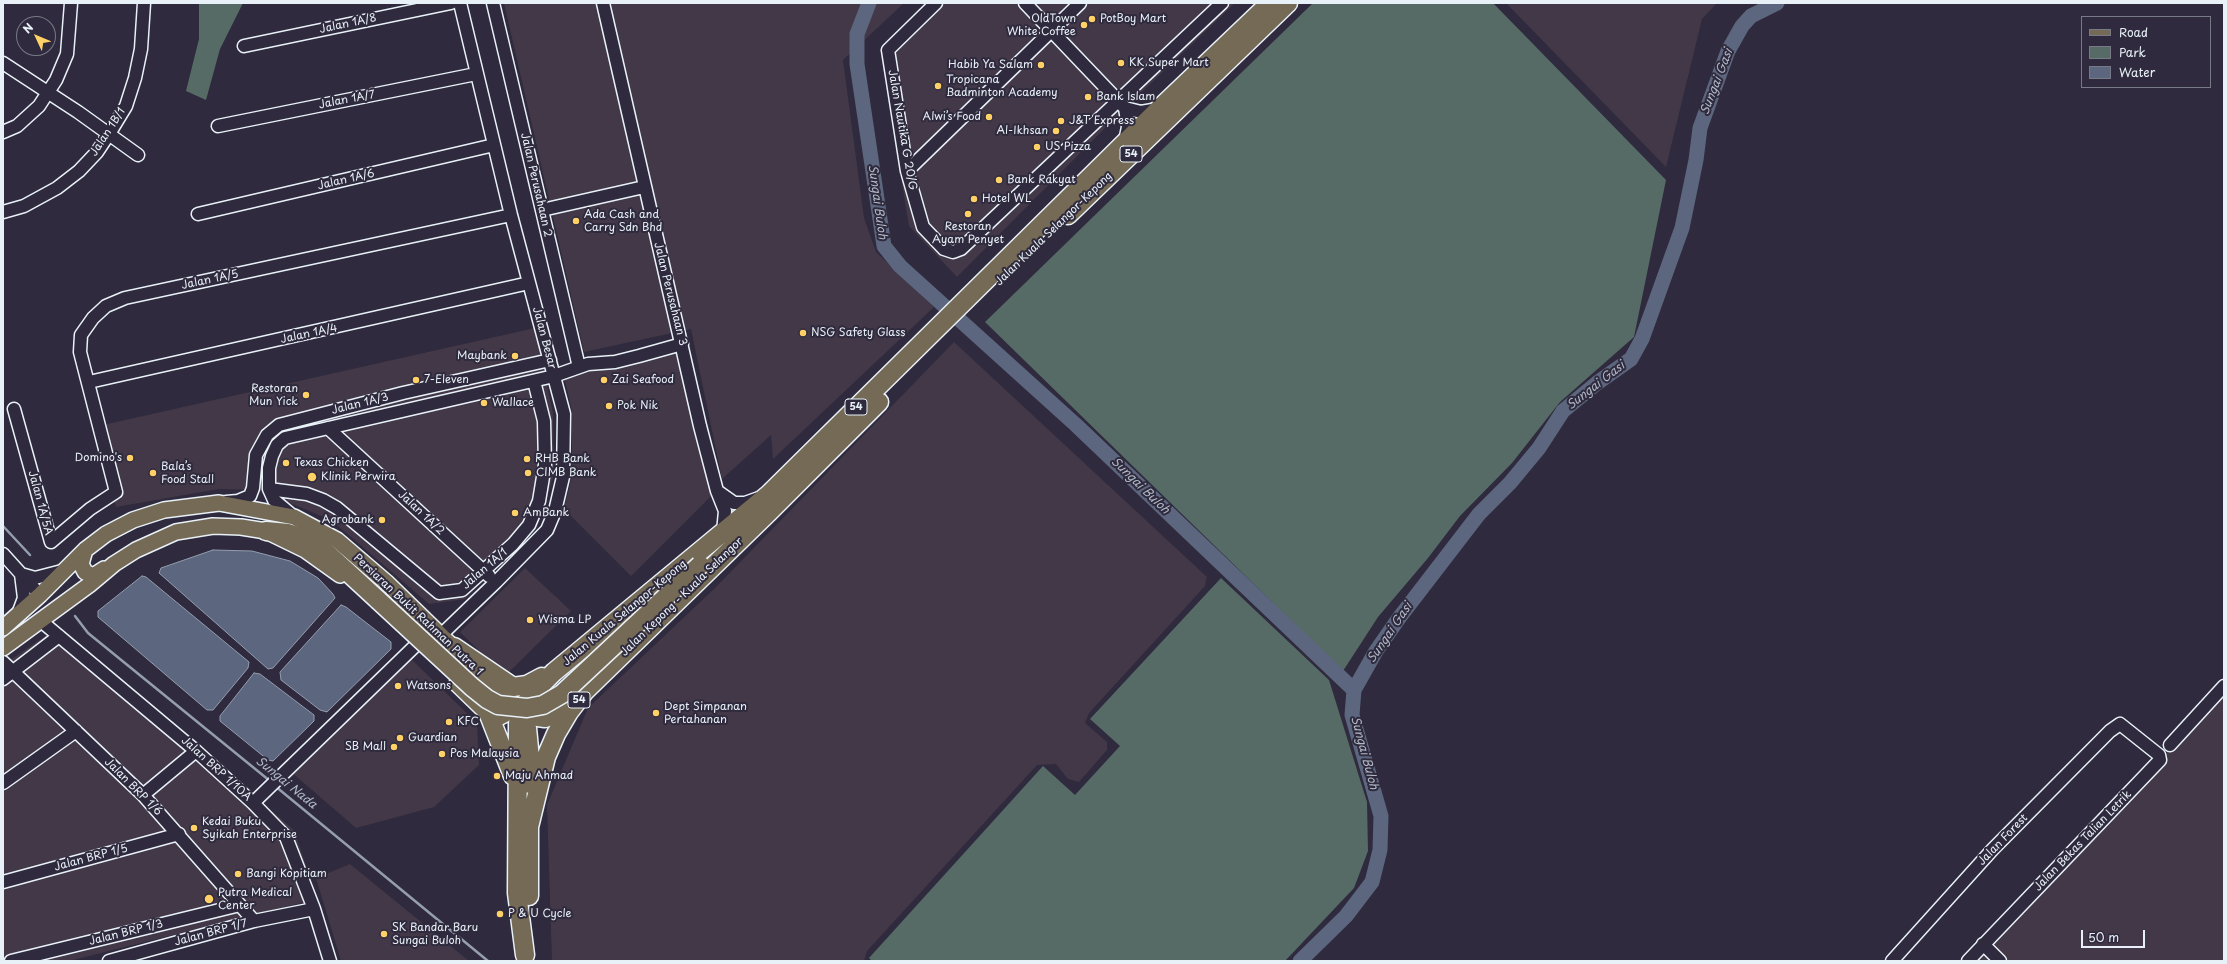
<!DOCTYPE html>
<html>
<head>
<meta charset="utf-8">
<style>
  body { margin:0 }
  #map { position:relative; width:2227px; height:964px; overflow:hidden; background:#2f2a3d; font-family:"Playpen Sans",sans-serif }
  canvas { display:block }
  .frame { position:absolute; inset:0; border:4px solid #e8f1f8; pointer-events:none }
  .legend { position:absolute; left:2081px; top:16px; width:130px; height:72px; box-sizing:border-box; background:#2f2a3d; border:1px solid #797a88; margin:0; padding:5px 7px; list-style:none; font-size:12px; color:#e8f1f8 }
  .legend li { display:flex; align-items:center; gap:8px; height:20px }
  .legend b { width:20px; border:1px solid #797a88 }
  .north { position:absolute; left:16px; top:16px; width:40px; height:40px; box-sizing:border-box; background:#2f2a3d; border:1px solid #797a88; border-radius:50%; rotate:314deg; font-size:11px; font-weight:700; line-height:16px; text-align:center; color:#e8f1f8 }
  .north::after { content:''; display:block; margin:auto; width:14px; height:18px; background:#ffd166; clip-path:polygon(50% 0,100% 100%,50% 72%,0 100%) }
  .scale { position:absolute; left:2081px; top:930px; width:64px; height:18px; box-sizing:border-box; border:2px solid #e8f1f8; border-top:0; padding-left:5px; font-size:12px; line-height:14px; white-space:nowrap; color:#e8f1f8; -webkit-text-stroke:3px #2f2a3d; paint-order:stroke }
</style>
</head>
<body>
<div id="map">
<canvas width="2227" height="964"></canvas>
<div class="frame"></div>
<ul class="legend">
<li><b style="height:5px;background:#756a55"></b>Road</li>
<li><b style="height:11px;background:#566b66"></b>Park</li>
<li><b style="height:11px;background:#5c667e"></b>Water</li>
</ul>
<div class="north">N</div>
<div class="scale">50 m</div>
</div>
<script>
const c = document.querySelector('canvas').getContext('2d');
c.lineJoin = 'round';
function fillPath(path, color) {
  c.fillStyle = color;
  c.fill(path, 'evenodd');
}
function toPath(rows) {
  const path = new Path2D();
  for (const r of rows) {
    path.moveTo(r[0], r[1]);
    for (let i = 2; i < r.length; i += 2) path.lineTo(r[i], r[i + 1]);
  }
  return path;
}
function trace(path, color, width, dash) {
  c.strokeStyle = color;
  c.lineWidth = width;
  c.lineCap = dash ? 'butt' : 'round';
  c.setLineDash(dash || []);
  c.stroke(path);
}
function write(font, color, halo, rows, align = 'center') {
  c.font = font + ' "Playpen Sans",sans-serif';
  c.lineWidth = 4;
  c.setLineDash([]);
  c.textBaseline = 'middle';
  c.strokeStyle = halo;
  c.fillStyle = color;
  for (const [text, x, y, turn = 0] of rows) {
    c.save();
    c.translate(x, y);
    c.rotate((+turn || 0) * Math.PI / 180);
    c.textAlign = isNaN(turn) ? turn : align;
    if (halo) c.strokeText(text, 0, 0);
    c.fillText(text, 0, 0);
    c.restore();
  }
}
fillPath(toPath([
  [504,3,904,3,843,60,864,218,876,252,934,307,773,459,771,435,722,479,691,329,584,352],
  [928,3,1235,3,1125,108,957,277,909,226,880,49],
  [1506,3,1717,3,1702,19,1666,167],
  [535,328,553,413,554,475,536,529,465,599,429,604,331,520,258,490,219,489,116,507,94,427],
  [954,342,1207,577,1205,586,1089,713,1085,723,1107,742,1107,750,1079,782,1068,779,1056,764,1037,765,867,951,864,961,552,961,547,805,588,708,715,588],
  [679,348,712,495,631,576,564,509,572,476,572,411,564,376],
  [525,568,571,611,505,676,460,632],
  [58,627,294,830,317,899,69,961,3,961,3,665],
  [409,657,477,723,479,765,434,807,356,828,290,771],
  [2224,693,2224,961,1977,961,2097,826],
  [350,864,469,961,341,961,316,878]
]), '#423848');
fillPath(toPath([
  [199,3,243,3,220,49,206,100,186,91,199,39],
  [1313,3,1493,3,1666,180,1634,337,1560,402,1512,463,1460,516,1428,558,1378,617,1343,671,985,322],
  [1221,578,1329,680,1367,802,1368,851,1354,888,1285,961,872,961,869,958,1043,766,1075,795,1120,746,1090,719]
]), '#566b66');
const water = toPath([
  [213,550,252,551,290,561,318,578,333,594,335,598,273,668,268,669,159,573,161,568,213,550],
  [142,576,146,577,249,662,248,668,213,710,207,710,98,617,98,611,142,576],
  [341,605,346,607,391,642,391,649,327,712,320,710,281,680,280,672,341,605],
  [254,673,260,674,314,715,314,721,273,761,268,760,220,721,220,716,254,673]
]);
fillPath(water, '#5c667e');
trace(water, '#949eaf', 1);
trace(toPath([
  [3,526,30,555],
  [75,616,88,633,270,781],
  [275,786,488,961]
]), '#949eaf', 2.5);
trace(toPath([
  [869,3,857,34,857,64,884,246,900,266,1076,425,1354,690,1352,715,1381,816,1380,850,1372,882,1346,916,1300,961],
  [1354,690,1376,651,1399,618,1479,514,1510,483,1539,448,1563,411,1597,383,1631,359,1642,339,1682,228,1696,160,1700,128,1728,51,1742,26,1751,16,1777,3]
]), '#5c667e', 15);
const minor = toPath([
  [493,3,579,367],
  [603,3,700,426,717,491,725,511,723,532],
  [936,3,888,50,907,171,923,227,944,249,953,252,961,249,1222,3],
  [1025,3,1125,108,1141,112,1158,109],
  [244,46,451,3],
  [3,63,78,112,138,155],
  [218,126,476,74],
  [3,132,17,126,39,106,56,80,67,54,71,3],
  [1125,141,1128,127,1125,108],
  [907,171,1080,3],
  [542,210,644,187],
  [3,212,24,206,57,188,79,171,97,152,109,134,126,106,135,78,141,49,144,3],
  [198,214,494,145],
  [89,382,529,283],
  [14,409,51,542,90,509,116,492,80,352,81,335,93,318,106,306,125,298,511,215],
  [328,428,489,576],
  [269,489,307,494,323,500,337,508,439,593,462,590,513,544,529,525,539,501,545,465,544,421,534,381],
  [717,491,734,503,745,503,759,498],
  [226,502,238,501,250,496,253,488,256,455,267,435,279,425,403,393,550,360],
  [293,516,274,500,269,489,269,468,272,456,277,445,285,438,554,376,588,364,615,362,639,356,682,344],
  [3,554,40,595],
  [21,574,35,578,62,571],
  [18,614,24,598,21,574],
  [41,621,196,751,253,803,286,837,314,909,330,961],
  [441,635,496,582,547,530,555,511,563,477,564,414,511,215,460,3],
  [3,662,143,795,254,921],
  [3,679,59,636],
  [2170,745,2224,686],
  [3,783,76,731],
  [143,795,196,751],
  [253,803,416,645],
  [3,882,179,834],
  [1983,944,2000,961],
  [11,961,240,905],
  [109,961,254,921,314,909],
  [1892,961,1993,849,2110,731,2120,724,2159,755,2160,760,1968,961]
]);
const major = toPath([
  [85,550,81,564,85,572,93,576,104,569],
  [3,628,40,595,85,550,106,534,133,520,164,510,219,503,294,517,337,540,386,582,497,690,505,701,507,711,504,715,496,719,489,715,457,684],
  [3,648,89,585,114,564,136,550,176,532,213,526,241,527,266,531,305,550,340,575]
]);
const highway = toPath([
  [1068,215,1288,3],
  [266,531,288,533,307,539,326,552,378,600],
  [454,647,513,687,527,685,542,677],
  [497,690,519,714,527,728,530,759,530,784],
  [530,696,530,708,538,717,545,718,553,715,574,701],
  [489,715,513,776],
  [529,896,529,827,546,757,556,734,569,712,585,691,769,512,879,402],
  [525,955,517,893,518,724,519,714,530,696,554,672,769,494,1159,109,1270,3]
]);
trace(minor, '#e8f1f8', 15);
trace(major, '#e8f1f8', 18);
trace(highway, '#e8f1f8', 21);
trace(minor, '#2f2a3d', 12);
trace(major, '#756a55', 15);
trace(highway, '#756a55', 18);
const highwayBridge = toPath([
  [378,600,472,687,487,699,498,705,527,708,543,705,562,694,700,565]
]);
trace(highwayBridge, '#e8f1f8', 21, []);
trace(highwayBridge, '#756a55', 18);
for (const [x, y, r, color] of [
  [1092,19,4,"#ffd166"],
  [1084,25,4,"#ffd166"],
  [1121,63,4,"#ffd166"],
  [1041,65,4,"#ffd166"],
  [938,86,4,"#ffd166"],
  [1088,97,4,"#ffd166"],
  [989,117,4,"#ffd166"],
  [1061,121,4,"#ffd166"],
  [1056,131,4,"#ffd166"],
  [1037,147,4,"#ffd166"],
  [999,180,4,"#ffd166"],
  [974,199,4,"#ffd166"],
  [968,214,4,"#ffd166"],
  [576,221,4,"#ffd166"],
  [803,333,4,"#ffd166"],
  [515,356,4,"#ffd166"],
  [416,380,4,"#ffd166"],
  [604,380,4,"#ffd166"],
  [306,395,4,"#ffd166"],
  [484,403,4,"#ffd166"],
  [609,406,4,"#ffd166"],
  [130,458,4,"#ffd166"],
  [527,459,4,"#ffd166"],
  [286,463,4,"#ffd166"],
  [153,473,4,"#ffd166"],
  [528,473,4,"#ffd166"],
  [312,477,5,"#ffd166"],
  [515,513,4,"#ffd166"],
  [382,520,4,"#ffd166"],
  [530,620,4,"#ffd166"],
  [398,686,4,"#ffd166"],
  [656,713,4,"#ffd166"],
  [449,722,4,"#ffd166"],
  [400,738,4,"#ffd166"],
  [394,747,4,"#ffd166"],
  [442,754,4,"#ffd166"],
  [497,776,4,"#ffd166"],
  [194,828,4,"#ffd166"],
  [238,874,4,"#ffd166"],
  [209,899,5,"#ffd166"],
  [500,914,4,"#ffd166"],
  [384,934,4,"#ffd166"]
]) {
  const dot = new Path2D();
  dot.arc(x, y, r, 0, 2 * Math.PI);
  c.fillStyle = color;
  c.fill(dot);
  trace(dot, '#2f2a3d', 1.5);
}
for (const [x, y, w] of [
  [1131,154,22],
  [856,407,22],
  [579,700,22]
]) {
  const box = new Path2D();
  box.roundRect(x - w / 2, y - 8, w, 16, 3);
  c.fillStyle = '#2f2a3d';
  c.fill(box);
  trace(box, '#e8f1f8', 1);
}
write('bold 10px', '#e8f1f8', null, [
  ["54",1131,154],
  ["54",856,407],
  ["54",579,700]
]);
write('11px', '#e8f1f8', '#2f2a3d', [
  ["OldTown",1076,19,"right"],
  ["White Coffee",1076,32,"right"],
  ["PotBoy Mart",1100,19],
  ["KK Super Mart",1129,63],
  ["Habib Ya Salam",1033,65,"right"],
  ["Tropicana",946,80],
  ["Badminton Academy",946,93],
  ["Bank Islam",1096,97],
  ["Alwi’s Food",981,117,"right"],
  ["J&T Express",1069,121],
  ["Al-Ikhsan",1048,131,"right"],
  ["US Pizza",1045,147],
  ["Bank Rakyat",1007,180],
  ["Hotel WL",982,199],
  ["Ada Cash and",584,215],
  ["Carry Sdn Bhd",584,228],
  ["Restoran",968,227,"center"],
  ["Ayam Penyet",968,240,"center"],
  ["NSG Safety Glass",811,333],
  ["Maybank",507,356,"right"],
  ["7-Eleven",424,380],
  ["Zai Seafood",612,380],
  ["Restoran",298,389,"right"],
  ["Mun Yick",298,402,"right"],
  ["Wallace",492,403],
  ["Pok Nik",617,406],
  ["Domino's",122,458,"right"],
  ["RHB Bank",535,459],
  ["Texas Chicken",294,463],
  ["Bala’s",161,467],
  ["Food Stall",161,480],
  ["CIMB Bank",536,473],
  ["Klinik Perwira",321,477],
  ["AmBank",523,513],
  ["Agrobank",374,520,"right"],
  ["Wisma LP",538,620],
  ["Watsons",406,686],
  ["Dept Simpanan",664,707],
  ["Pertahanan",664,720],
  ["KFC",457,722],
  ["Guardian",408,738],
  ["SB Mall",386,747,"right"],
  ["Pos Malaysia",450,754],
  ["Maju Ahmad",505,776],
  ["Kedai Buku",202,822],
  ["Syikah Enterprise",202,835],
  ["Bangi Kopitiam",246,874],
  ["Putra Medical",218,893],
  ["Center",218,906],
  ["P & U Cycle",508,914],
  ["SK Bandar Baru",392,928],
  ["Sungai Buloh",392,941]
], 'left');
write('11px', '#e8f1f8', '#2f2a3d', [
  ["Jalan 1A/8",348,24,-12],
  ["Jalan 1A/7",347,100,-11],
  ["Jalan Nautika G 20/G",902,130,80],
  ["Jalan 1B/1",108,132,-57],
  ["Jalan 1A/6",346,180,-13],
  ["Jalan Perusahaan 2",536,185,77],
  ["Jalan Kuala Selangor-Kepong",1054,229,-44],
  ["Jalan 1A/5",210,280,-12],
  ["Jalan Perusahaan 3",670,294,76],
  ["Jalan 1A/4",309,334,-12],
  ["Jalan Besar",544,338,75],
  ["Jalan 1A/3",360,404,-14],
  ["Jalan 1A/5A",40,503,75],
  ["Jalan 1A/2",421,513,43],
  ["Jalan 1A/1",485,569,-41],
  ["Jalan Kepong - Kuala Selangor",682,597,-44],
  ["Jalan Kuala Selangor-Kepong",625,613,-40],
  ["Persiaran Bukit Rahman Putra 1",418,615,43],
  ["Jalan BRP 1/10A",216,769,42],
  ["Jalan BRP 1/6",133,787,45],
  ["Jalan Forest",2003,840,-46],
  ["Jalan Bekas Talian Letrik",2083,841,-46],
  ["Jalan BRP 1/5",91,858,-15],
  ["Jalan BRP 1/3",126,933,-14],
  ["Jalan BRP 1/7",211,933,-15]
]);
write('italic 12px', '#b0b9c7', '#2f2a3d', [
  ["Sungai Gasi",1717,82,-69],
  ["Sungai Buloh",877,202,82],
  ["Sungai Gasi",1596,386,-38],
  ["Sungai Buloh",1140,486,44],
  ["Sungai Gasi",1390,633,-56],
  ["Sungai Buloh",1364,753,75],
  ["Sungai Nada",286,783,39]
]);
</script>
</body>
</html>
